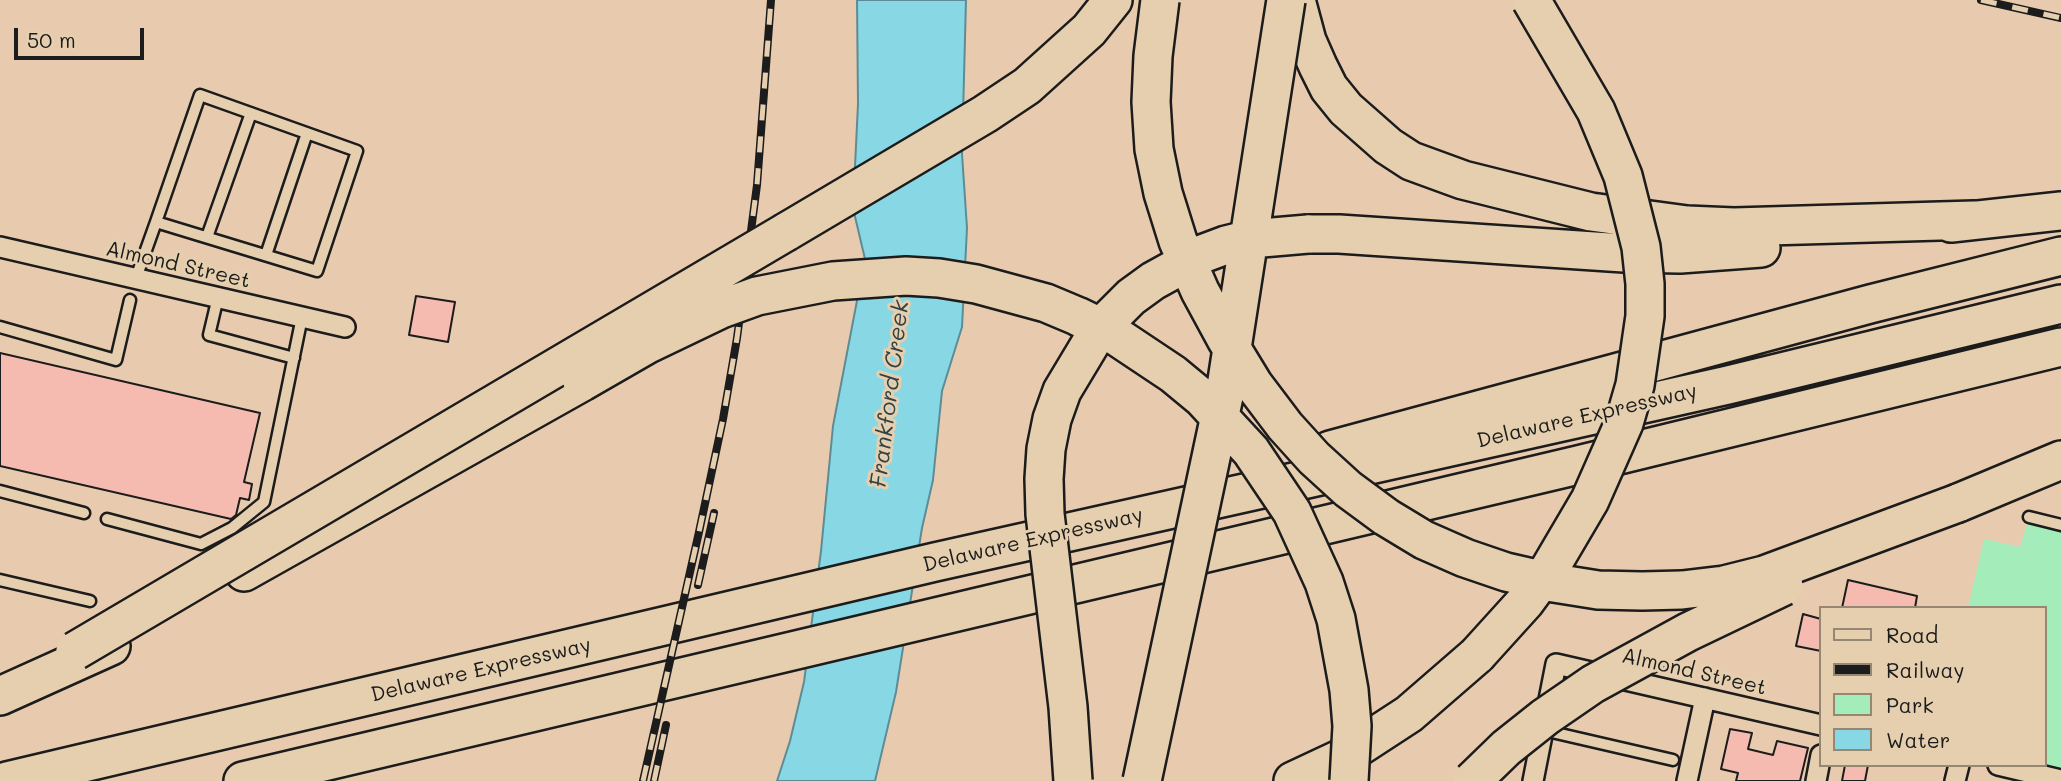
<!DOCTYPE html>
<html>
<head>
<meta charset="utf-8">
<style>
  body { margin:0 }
  #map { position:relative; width:2061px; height:781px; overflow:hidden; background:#e8cbae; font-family:Mali,sans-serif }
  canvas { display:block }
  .legend { position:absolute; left:1819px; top:606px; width:228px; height:161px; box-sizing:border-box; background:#e5cfae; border:2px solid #958774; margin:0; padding:9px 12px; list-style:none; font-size:21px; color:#1c1c1c }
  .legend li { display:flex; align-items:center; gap:14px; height:35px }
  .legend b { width:35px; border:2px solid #958774 }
  .scale { position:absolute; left:14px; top:28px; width:130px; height:32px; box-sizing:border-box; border:4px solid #1c1c1c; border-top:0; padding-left:9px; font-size:21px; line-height:24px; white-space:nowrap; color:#1c1c1c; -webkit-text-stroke:5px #e5cfae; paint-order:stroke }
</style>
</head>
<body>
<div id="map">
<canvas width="2061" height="781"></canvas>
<ul class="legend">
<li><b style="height:9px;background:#e5cfae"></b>Road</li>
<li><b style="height:9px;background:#1c1c1c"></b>Railway</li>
<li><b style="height:19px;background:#a4edbb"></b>Park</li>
<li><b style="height:19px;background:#88d7e5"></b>Water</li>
</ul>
<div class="scale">50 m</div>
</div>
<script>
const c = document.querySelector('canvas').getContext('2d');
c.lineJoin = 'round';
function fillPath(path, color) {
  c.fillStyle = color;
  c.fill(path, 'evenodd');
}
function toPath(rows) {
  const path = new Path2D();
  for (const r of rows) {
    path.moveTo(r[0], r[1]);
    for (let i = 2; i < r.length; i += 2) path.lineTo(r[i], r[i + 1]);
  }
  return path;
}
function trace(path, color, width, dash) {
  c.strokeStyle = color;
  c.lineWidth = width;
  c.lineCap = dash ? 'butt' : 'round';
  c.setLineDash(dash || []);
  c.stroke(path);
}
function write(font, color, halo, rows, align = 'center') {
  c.font = font + ' Mali,sans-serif';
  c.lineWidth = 6;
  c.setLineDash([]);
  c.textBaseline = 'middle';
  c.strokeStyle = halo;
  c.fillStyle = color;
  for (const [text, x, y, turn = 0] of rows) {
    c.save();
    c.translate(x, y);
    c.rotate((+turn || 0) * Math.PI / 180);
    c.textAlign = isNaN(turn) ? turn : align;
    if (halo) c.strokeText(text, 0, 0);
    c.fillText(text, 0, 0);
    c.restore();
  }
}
fillPath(toPath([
  [2031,512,2061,518,2061,780,1998,765,2045,765,2045,608,1968,608,1984,539,2020,547]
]), '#a4edbb');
const water = toPath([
  [857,0,966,0,962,154,967,228,962,327,942,391,933,480,922,528,896,692,875,781,777,781,790,741,804,682,821,551,833,426,865,259,853,208,858,104,857,0]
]);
fillPath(water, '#88d7e5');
trace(water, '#5d8c95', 2);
const building = toPath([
  [416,296,455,302,448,342,409,335,416,296],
  [0,353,260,413,244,482,252,484,249,500,240,498,236,515,231,519,0,466,0,353],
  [1848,580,1917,596,1915,608,1842,608,1848,580],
  [1803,614,1821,619,1821,651,1796,646,1803,614],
  [1730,729,1752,733,1748,749,1773,755,1777,741,1808,748,1800,781,1736,781,1738,773,1721,769,1730,729],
  [1845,765,1868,765,1865,781,1842,781,1845,765]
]);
fillPath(building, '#f5bab0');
trace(building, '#1c1c1c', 2);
const lane = toPath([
  [207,237,251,113],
  [266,255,307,133],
  [136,278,156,222,200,95,357,151,317,271,156,222],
  [218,297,209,335,294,358],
  [0,327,116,360,130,300],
  [0,491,84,513],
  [2029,517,2061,525],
  [107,519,201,544,232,528,264,502,302,317],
  [0,580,90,601],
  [1543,730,1673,760]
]);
const street = toPath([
  [0,247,345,327],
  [1998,765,2061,780],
  [1533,781,1556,664,1821,725],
  [1687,781,1705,698],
  [1816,781,1821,755],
  [1955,781,1959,765]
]);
const highway = toPath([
  [1296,0,1307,41,1318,66,1329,88,1346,109,1388,146,1411,161,1463,180,1591,212,1687,225,1734,227,1974,220],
  [1951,223,2061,211],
  [786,232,985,114,1027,86,1089,30,1113,0],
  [1308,234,1339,234,1624,253,1680,254,1761,248],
  [1330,450,1870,304,2061,256],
  [1958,503,2061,460],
  [244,572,582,382],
  [0,696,111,646],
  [7,781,935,562,1728,385,2061,304],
  [243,781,1578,465,2061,347],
  [1293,781,1340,759,1409,714,1477,655]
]);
trace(lane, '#1c1c1c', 15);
trace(street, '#1c1c1c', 24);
trace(highway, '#1c1c1c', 42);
trace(lane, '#e5cfae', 10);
trace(street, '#e5cfae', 19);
trace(highway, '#e5cfae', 37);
const rail = toPath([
  [1981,0,2061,18],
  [698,585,714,513],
  [643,781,699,532,723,419,737,338,757,185,771,0],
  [654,781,666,725]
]);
trace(rail, '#1c1c1c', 8);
trace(rail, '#e5cfae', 5, [16]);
const highwayBridge = toPath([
  [1160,0,1153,56,1151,102,1154,149,1163,193,1178,241,1200,291,1226,339,1254,385,1285,426,1314,458,1348,489,1386,517,1424,540,1465,558,1506,572,1554,583,1598,590,1642,591,1682,590,1724,585,1764,575,1958,503],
  [582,382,648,344,721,309,757,296,833,281,906,276,939,278,976,284,1046,303,1077,316,1110,332,1173,374,1202,398,1251,451,1292,512,1324,582,1336,619,1349,690,1352,726,1349,781],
  [75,651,786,232],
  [1477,655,1525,602,1550,568,1590,500,1624,423,1635,385,1645,316,1645,284,1641,247,1623,176,1596,111,1531,0],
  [1073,781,1068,707,1045,514,1044,479,1046,449,1052,419,1062,391,1092,341,1110,318,1131,297,1153,281,1202,254,1226,245,1250,239,1308,234],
  [1142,781,1226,387,1286,0],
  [1472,781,1506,748,1545,717,1593,684,1688,632,1784,586]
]);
trace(highwayBridge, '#1c1c1c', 42, []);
trace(highwayBridge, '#e5cfae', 37);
write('21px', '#1c1c1c', '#e5cfae', [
  ["Almond Street",178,265,13],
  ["Delaware Expressway",1587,416,-13],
  ["Delaware Expressway",1033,540,-13],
  ["Delaware Expressway",481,670,-13],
  ["Almond Street",1694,672,13]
]);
write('italic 23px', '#324144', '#e5cfae', [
  ["Frankford Creek",890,394,-83]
]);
</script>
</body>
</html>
